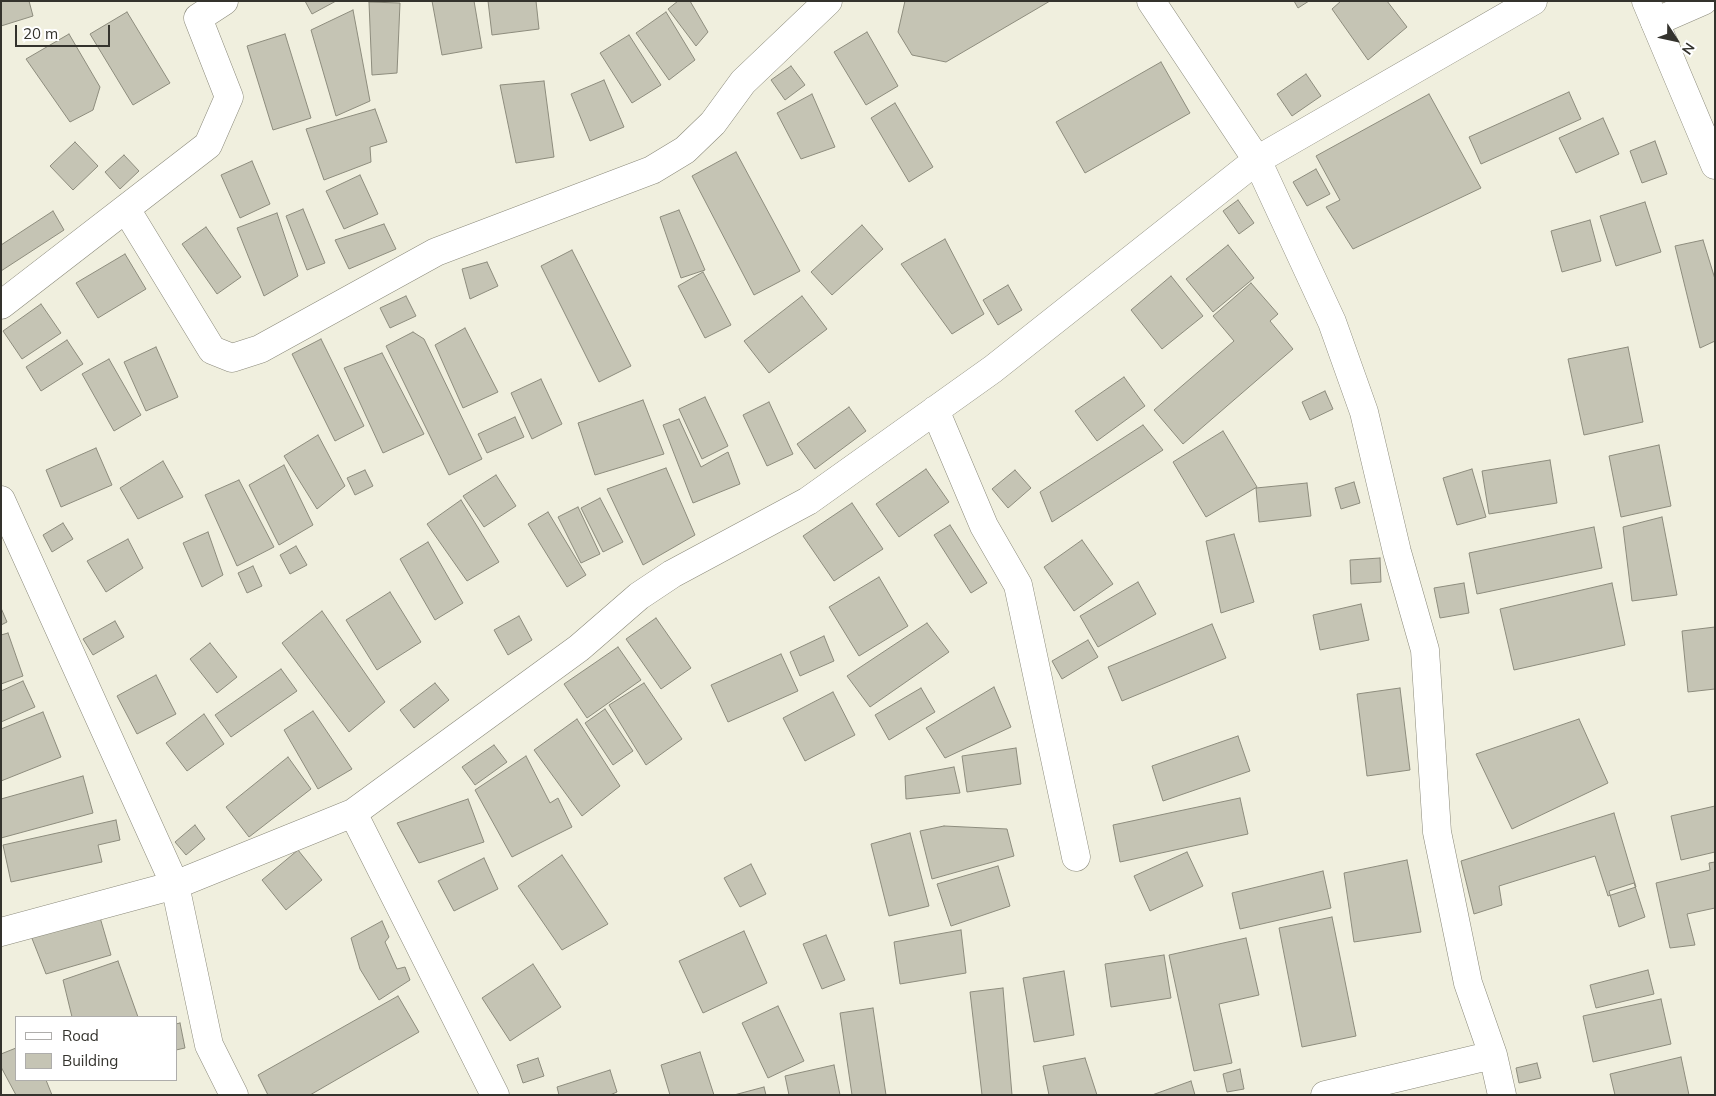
<!DOCTYPE html>
<html>
<head>
<meta charset="utf-8">
<style>
  body { margin:0 }
  #map { position:relative; width:1716px; height:1096px; overflow:hidden; background:#f0efde; font-family:Mulish,sans-serif }
  canvas { display:block }
  .frame { position:absolute; inset:0; border:2px solid #34332d; pointer-events:none }
  .legend { position:absolute; left:15px; top:1016px; width:162px; height:65px; box-sizing:border-box; background:#fff; border:1px solid #aeadab; margin:0; padding:6px 9px; list-style:none; font-size:15px; color:#34332d }
  .legend li { display:flex; align-items:center; gap:10px; height:25px }
  .legend b { width:25px; border:1px solid #aeadab }
  .north { position:absolute; left:1651px; top:15px; width:50px; height:50px; -webkit-text-stroke:4px #fff; paint-order:stroke; rotate:125deg; font-size:14px; font-weight:700; line-height:20px; text-align:center; color:#34332d }
  .north::after { content:''; display:block; margin:auto; width:18px; height:22px; background:#34332d; clip-path:polygon(50% 0,100% 100%,50% 72%,0 100%) }
  .scale { position:absolute; left:15px; top:25px; width:95px; height:22px; box-sizing:border-box; border:2px solid #34332d; border-top:0; padding-left:6px; font-size:15px; line-height:18px; white-space:nowrap; color:#34332d; -webkit-text-stroke:4px #fff; paint-order:stroke }
</style>
</head>
<body>
<div id="map">
<canvas width="1716" height="1096"></canvas>
<div class="frame"></div>
<ul class="legend">
<li><b style="height:6px;background:#fff"></b>Road</li>
<li><b style="height:14px;background:#c5c4b4"></b>Building</li>
</ul>
<div class="north">N</div>
<div class="scale">20 m</div>
</div>
<script>
const c = document.querySelector('canvas').getContext('2d');
c.lineJoin = 'round';
function fillPath(path, color) {
  c.fillStyle = color;
  c.fill(path, 'evenodd');
}
function toPath(rows) {
  const path = new Path2D();
  for (const r of rows) {
    path.moveTo(r[0], r[1]);
    for (let i = 2; i < r.length; i += 2) path.lineTo(r[i], r[i + 1]);
  }
  return path;
}
function trace(path, color, width, dash) {
  c.strokeStyle = color;
  c.lineWidth = width;
  c.lineCap = dash ? 'butt' : 'round';
  c.setLineDash(dash || []);
  c.stroke(path);
}
const building = toPath([
  [1,1,29,1,33,16,1,26,1,1],
  [305,1,336,1,312,14,305,1],
  [432,1,474,1,482,48,442,55,432,1],
  [488,1,536,1,539,29,492,35,488,1],
  [678,1,690,1,708,32,696,46,668,9,678,1],
  [905,1,1050,1,946,62,912,55,898,32,905,1],
  [1294,1,1309,1,1298,8,1294,1],
  [1341,1,1387,1,1407,27,1368,60,1332,9,1341,1],
  [369,2,400,3,397,73,372,75,369,2],
  [353,10,370,101,336,116,311,30,353,10],
  [127,12,170,83,133,105,90,34,127,12],
  [666,12,695,60,669,80,636,33,666,12],
  [867,32,898,86,866,105,834,52,867,32],
  [69,34,100,87,93,110,70,122,26,59,69,34],
  [285,34,311,118,273,130,247,46,285,34],
  [629,35,661,85,632,103,600,53,629,35],
  [1161,62,1190,113,1085,173,1056,122,1161,62],
  [791,66,805,85,785,100,771,80,791,66],
  [1306,74,1321,96,1292,116,1277,94,1306,74],
  [604,80,624,127,590,141,571,94,604,80],
  [544,81,554,157,516,163,500,85,544,81],
  [1569,92,1581,119,1481,164,1469,137,1569,92],
  [812,94,835,147,801,159,777,113,812,94],
  [1429,94,1481,188,1353,249,1326,207,1340,200,1316,156,1429,94],
  [895,103,933,167,909,182,871,118,895,103],
  [375,109,387,142,370,147,371,162,324,180,306,129,375,109],
  [1603,118,1619,154,1576,173,1559,138,1603,118],
  [1655,141,1667,174,1642,183,1630,151,1655,141],
  [75,142,98,166,73,190,50,166,75,142],
  [736,152,800,271,754,295,692,176,736,152],
  [124,155,139,171,120,189,105,172,124,155],
  [252,161,270,204,240,218,221,175,252,161],
  [1316,169,1330,194,1307,206,1293,182,1316,169],
  [360,175,378,214,344,229,326,191,360,175],
  [1238,200,1254,223,1239,234,1223,211,1238,200],
  [1645,202,1661,252,1616,266,1600,216,1645,202],
  [303,209,325,263,307,270,286,216,303,209],
  [679,210,705,270,681,278,660,217,679,210],
  [53,211,64,230,1,271,1,245,53,211],
  [277,213,298,276,264,296,237,228,277,213],
  [1590,220,1601,261,1562,272,1551,231,1590,220],
  [384,224,396,249,349,269,335,240,384,224],
  [862,225,883,249,832,295,811,272,862,225],
  [206,227,241,277,217,294,182,244,206,227],
  [945,239,984,314,952,334,901,264,945,239],
  [1703,240,1715,279,1715,341,1700,348,1675,246,1703,240],
  [1228,245,1254,278,1213,312,1186,279,1228,245],
  [572,250,631,366,599,382,541,266,572,250],
  [125,254,146,289,98,318,76,283,125,254],
  [487,262,498,286,470,299,462,269,487,262],
  [703,272,731,325,705,338,678,286,703,272],
  [1171,276,1203,316,1162,349,1131,310,1171,276],
  [1251,283,1278,314,1270,321,1293,349,1183,444,1154,410,1234,341,1213,316,1251,283],
  [1008,285,1022,310,998,325,983,300,1008,285],
  [406,296,416,316,390,328,380,308,406,296],
  [802,296,827,329,769,373,744,341,802,296],
  [41,304,61,333,22,359,3,331,41,304],
  [465,328,498,392,463,408,435,345,465,328],
  [413,332,424,339,482,459,449,475,386,346,413,332],
  [321,339,364,426,335,441,292,354,321,339],
  [67,340,83,364,41,391,26,367,67,340],
  [156,347,178,397,146,411,124,362,156,347],
  [1628,347,1643,422,1584,435,1568,359,1628,347],
  [382,353,424,434,383,453,344,368,382,353],
  [109,359,141,415,114,431,82,374,109,359],
  [1124,377,1145,406,1097,441,1075,411,1124,377],
  [541,379,562,424,532,439,511,393,541,379],
  [1325,391,1333,409,1310,420,1302,402,1325,391],
  [705,397,728,446,702,459,679,409,705,397],
  [643,400,664,454,595,475,578,423,643,400],
  [769,402,793,454,767,466,743,415,769,402],
  [849,407,866,431,815,469,797,444,849,407],
  [515,417,524,437,487,453,478,434,515,417],
  [679,419,701,467,728,452,740,484,693,503,663,425,679,419],
  [1143,425,1163,450,1052,522,1040,492,1143,425],
  [1223,431,1257,487,1206,517,1173,462,1223,431],
  [318,435,345,486,317,509,284,456,318,435],
  [1659,445,1671,506,1621,517,1609,456,1659,445],
  [96,448,112,485,61,507,46,470,96,448],
  [1550,460,1557,503,1489,514,1482,471,1550,460],
  [163,461,183,497,138,519,120,488,163,461],
  [284,465,313,525,279,545,249,485,284,465],
  [666,468,695,535,643,565,607,489,666,468],
  [926,469,949,502,899,537,876,504,926,469],
  [1472,469,1486,517,1457,525,1443,478,1472,469],
  [365,470,373,486,355,495,347,478,365,470],
  [1015,470,1031,488,1008,508,992,489,1015,470],
  [496,475,516,506,484,527,463,496,496,475],
  [239,480,274,547,237,566,205,495,239,480],
  [1354,482,1360,503,1341,509,1335,488,1354,482],
  [1307,483,1311,516,1259,522,1256,488,1307,483],
  [600,498,623,542,603,552,581,508,600,498],
  [461,500,499,562,467,581,427,524,461,500],
  [852,503,883,549,834,581,803,536,852,503],
  [578,507,600,554,581,563,558,517,578,507],
  [548,512,586,575,567,587,528,524,548,512],
  [1662,517,1677,595,1632,601,1623,527,1662,517],
  [63,523,73,539,52,552,43,535,63,523],
  [950,525,987,583,971,593,934,535,950,525],
  [1594,527,1602,568,1477,594,1469,553,1594,527],
  [208,532,223,575,202,587,183,543,208,532],
  [1234,534,1254,602,1221,613,1206,541,1234,534],
  [128,539,143,568,106,592,87,561,128,539],
  [1082,540,1113,584,1074,611,1044,567,1082,540],
  [428,542,463,603,435,620,400,559,428,542],
  [296,546,307,565,290,574,280,555,296,546],
  [1380,558,1381,582,1351,584,1350,560,1380,558],
  [253,566,262,586,247,593,238,573,253,566],
  [879,577,908,626,859,656,829,607,879,577],
  [1138,582,1156,614,1098,647,1080,616,1138,582],
  [1464,583,1469,613,1440,618,1434,588,1464,583],
  [1612,583,1625,645,1514,670,1500,609,1612,583],
  [390,592,421,642,377,670,346,620,390,592],
  [1361,604,1369,640,1320,650,1313,615,1361,604],
  [1,608,7,622,1,625,1,608],
  [322,611,385,702,349,732,282,643,322,611],
  [519,616,532,640,508,655,494,630,519,616],
  [656,618,691,668,661,689,626,639,656,618],
  [115,621,124,637,93,655,83,639,115,621],
  [927,623,949,652,870,707,847,676,927,623],
  [1212,624,1226,658,1122,701,1108,667,1212,624],
  [1715,627,1715,689,1688,692,1682,631,1715,627],
  [8,633,23,676,1,684,1,635,8,633],
  [824,636,834,661,800,676,790,652,824,636],
  [1088,640,1098,657,1062,679,1052,661,1088,640],
  [210,643,237,677,217,693,190,659,210,643],
  [618,647,641,680,587,718,564,684,618,647],
  [781,654,798,691,728,722,711,685,781,654],
  [281,669,297,691,231,737,215,715,281,669],
  [156,675,176,714,137,734,117,696,156,675],
  [23,681,35,707,1,722,1,691,23,681],
  [435,683,449,700,414,728,400,710,435,683],
  [644,683,682,739,646,765,609,705,644,683],
  [994,687,1011,727,945,758,926,728,994,687],
  [921,688,935,712,889,740,875,715,921,688],
  [1400,688,1410,770,1367,776,1357,694,1400,688],
  [833,692,855,735,805,761,783,718,833,692],
  [605,709,633,751,613,765,585,723,605,709],
  [313,711,352,769,318,789,284,730,313,711],
  [43,712,61,757,1,781,1,729,43,712],
  [204,714,224,744,187,771,166,743,204,714],
  [577,719,620,786,582,816,534,750,577,719],
  [1579,719,1608,783,1512,829,1476,754,1579,719],
  [1238,736,1250,771,1163,801,1152,766,1238,736],
  [494,745,507,762,475,785,462,767,494,745],
  [1016,748,1021,784,967,792,962,756,1016,748],
  [526,756,550,803,558,798,572,827,512,857,475,790,526,756],
  [288,757,311,789,249,837,226,807,288,757],
  [954,767,960,793,906,799,905,776,954,767],
  [83,776,93,813,1,838,1,799,83,776],
  [1240,798,1248,834,1120,862,1113,825,1240,798],
  [468,799,484,842,419,863,397,823,468,799],
  [1715,806,1715,852,1681,860,1671,816,1715,806],
  [1614,813,1636,887,1608,896,1595,856,1499,886,1502,905,1474,914,1461,861,1614,813],
  [116,820,120,840,98,845,102,862,11,882,3,845,116,820],
  [195,825,205,839,186,855,175,842,195,825],
  [944,826,1007,829,1014,856,932,879,920,831,944,826],
  [910,833,929,906,889,916,871,844,910,833],
  [298,850,322,880,286,910,262,880,298,850],
  [1187,852,1203,886,1150,911,1134,876,1187,852],
  [562,855,608,924,562,950,518,886,562,855],
  [484,858,498,889,454,911,438,881,484,858],
  [1407,860,1421,932,1354,942,1344,873,1407,860],
  [1715,862,1715,908,1687,914,1695,945,1670,948,1656,883,1710,870,1709,863,1715,862],
  [751,864,766,894,740,907,724,878,751,864],
  [998,866,1010,906,951,926,937,884,998,866],
  [1323,871,1331,908,1240,929,1232,893,1323,871],
  [1634,883,1645,917,1619,927,1609,891,1634,883],
  [99,914,111,955,46,974,31,936,99,914],
  [1332,917,1356,1036,1302,1047,1279,928,1332,917],
  [382,921,389,937,385,942,397,969,405,967,410,980,379,1000,360,969,351,938,382,921],
  [961,930,966,973,900,984,894,942,961,930],
  [744,931,767,983,703,1013,679,961,744,931],
  [826,935,845,980,822,989,803,944,826,935],
  [1246,938,1259,995,1219,1004,1232,1063,1194,1071,1169,955,1246,938],
  [1164,955,1171,998,1111,1007,1105,964,1164,955],
  [118,961,138,1017,72,1017,63,980,118,961],
  [533,964,561,1007,510,1041,482,998,533,964],
  [1648,970,1654,994,1596,1008,1590,985,1648,970],
  [1064,971,1074,1035,1034,1042,1023,978,1064,971],
  [1003,988,1012,1095,982,1095,970,992,1003,988],
  [398,996,419,1032,310,1095,268,1095,258,1075,398,996],
  [1661,999,1671,1044,1593,1062,1583,1016,1661,999],
  [778,1006,804,1061,768,1078,742,1023,778,1006],
  [873,1008,886,1095,852,1095,840,1013,873,1008],
  [180,1023,185,1048,176,1050,176,1024,180,1023],
  [16,1048,16,1080,46,1080,52,1095,16,1095,1,1067,1,1054,16,1048],
  [700,1052,714,1095,670,1095,661,1065,700,1052],
  [1681,1057,1689,1095,1615,1095,1610,1074,1681,1057],
  [538,1058,544,1076,523,1083,517,1065,538,1058],
  [1085,1058,1097,1095,1049,1095,1043,1066,1085,1058],
  [1537,1063,1541,1078,1519,1083,1516,1068,1537,1063],
  [834,1065,840,1095,789,1095,785,1076,834,1065],
  [1240,1069,1244,1089,1227,1092,1223,1074,1240,1069],
  [610,1070,617,1092,610,1095,559,1095,557,1087,610,1070],
  [1191,1081,1195,1095,1152,1095,1191,1081],
  [764,1087,766,1095,734,1095,764,1087]
]);
fillPath(building, '#c5c4b4');
trace(building, '#8d8c7d', 1);
const minor = toPath([
  [1151,1,1257,160,1332,322,1364,412,1397,552,1425,650,1437,832,1468,983,1493,1055,1502,1095],
  [1655,22,1703,1],
  [126,209,212,350,232,358,260,349,436,252,652,170,685,150,713,123,743,82,828,1],
  [1,305,208,145,229,97,198,18,224,1],
  [935,410,984,526,1018,585,1076,857],
  [1,500,175,885,209,1045,234,1095],
  [353,813,495,1095],
  [1,932,175,885,353,813,579,648,639,596,672,574,808,501,993,369,1257,160,1533,1],
  [1325,1095,1493,1055]
]);
const tertiary = toPath([
  [1646,1,1715,165]
]);
trace(minor, '#8a897a', 29);
trace(tertiary, '#8a897a', 29);
trace(minor, '#fff', 28);
trace(tertiary, '#fff', 28);
</script>
</body>
</html>
